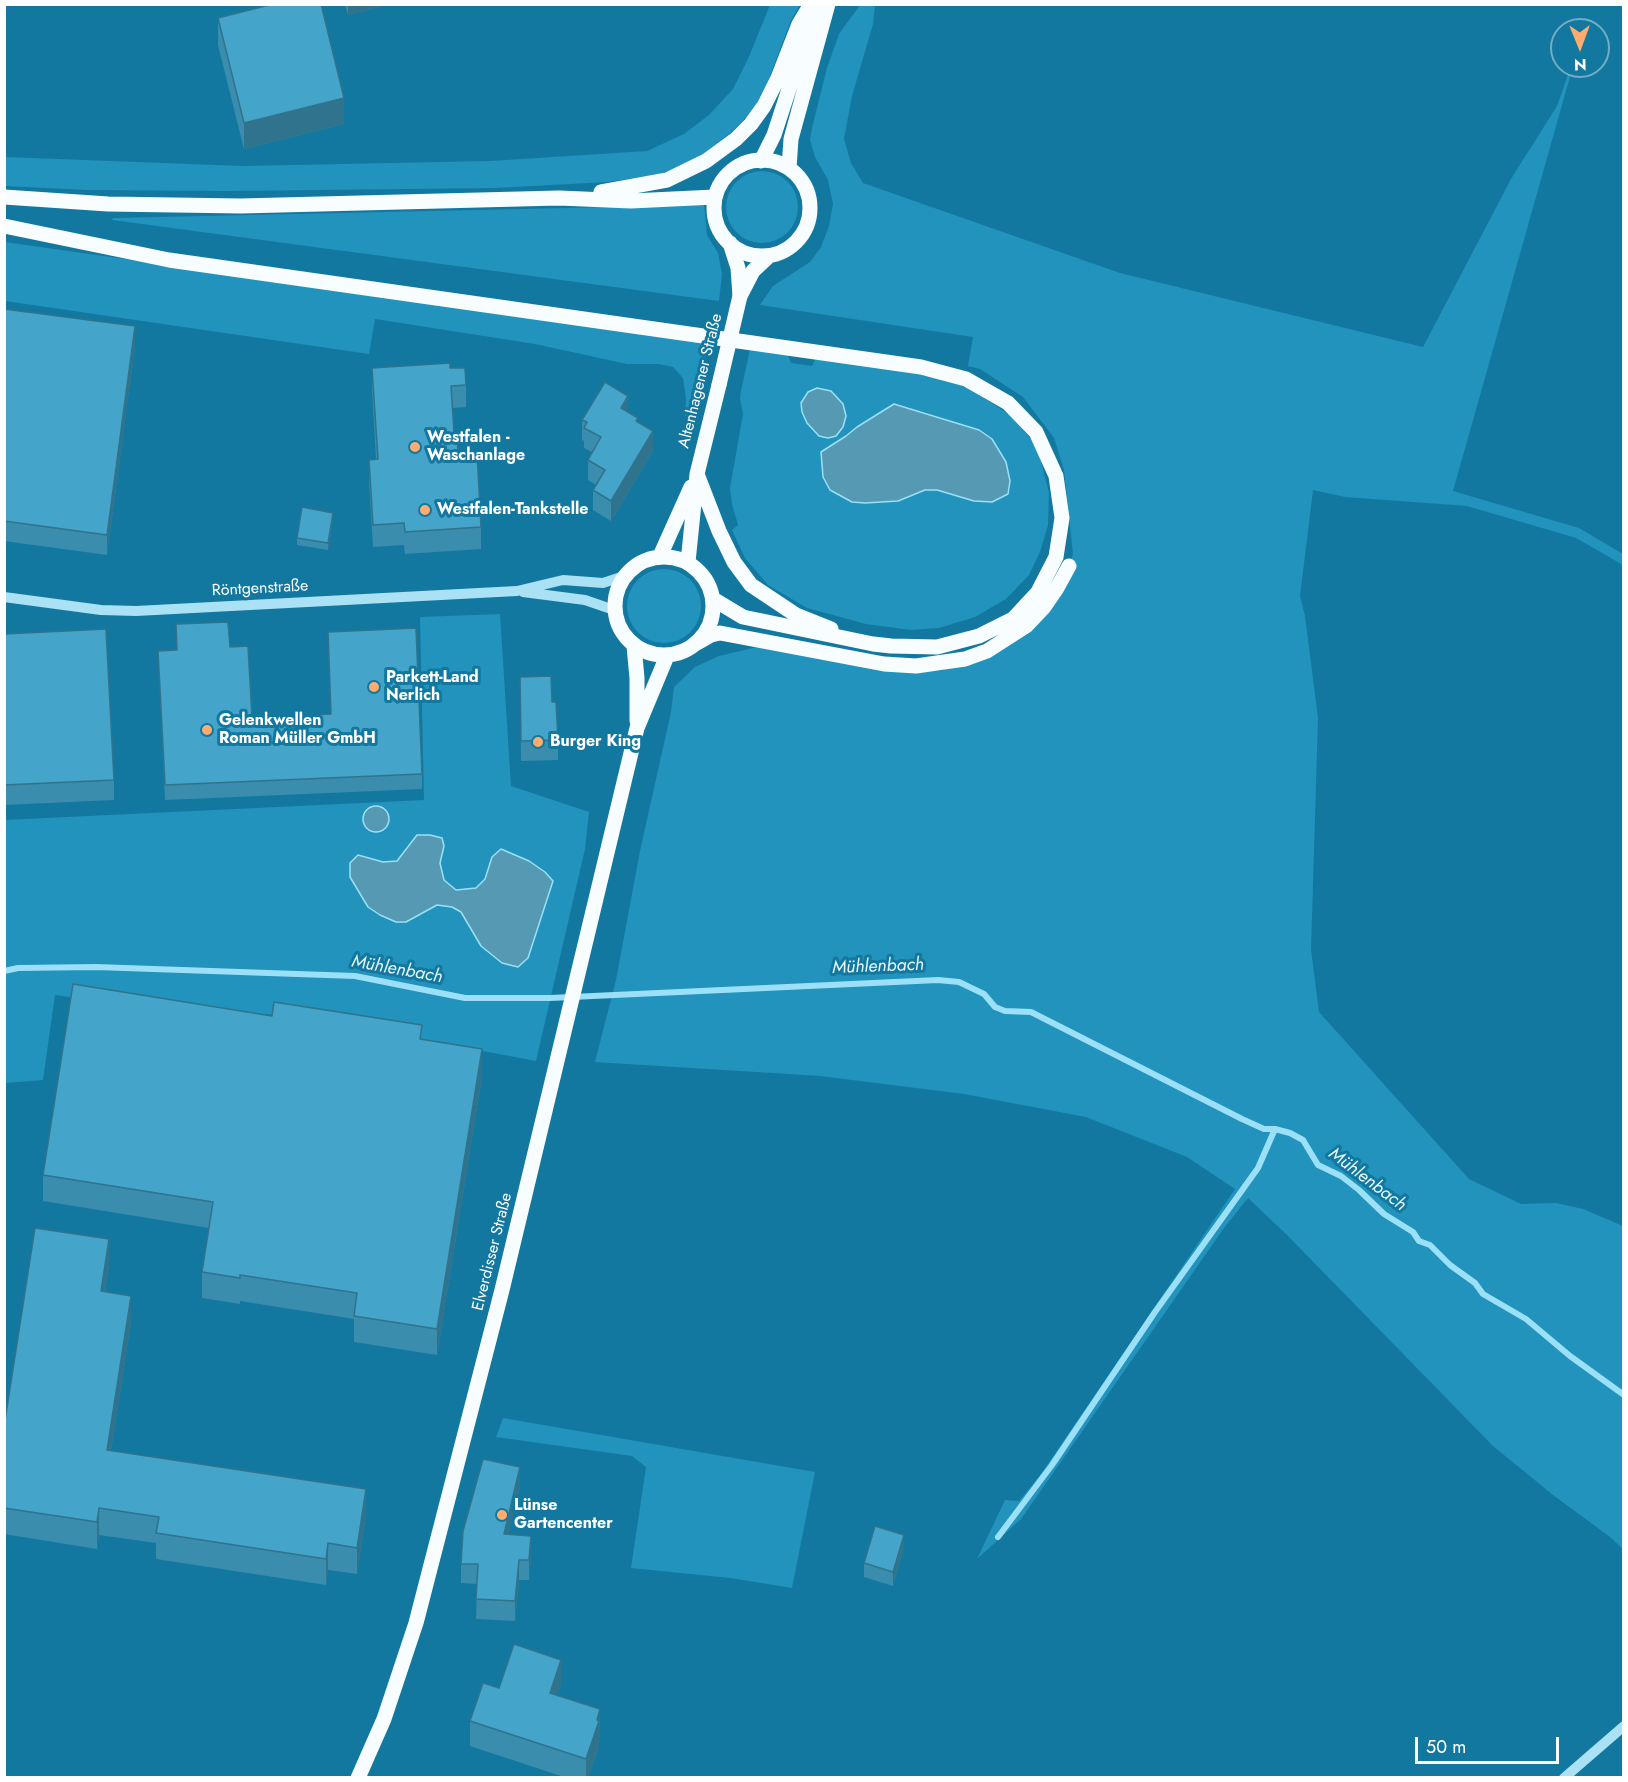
<!DOCTYPE html>
<html>
<head>
<meta charset="utf-8">
<style>
  body { margin:0 }
  #map { position:relative; width:1628px; height:1782px; overflow:hidden; background:#1278a0; font-family:Jost,sans-serif }
  canvas { display:block }
  .frame { position:absolute; inset:0; border:6px solid #fff; pointer-events:none }
  .north { position:absolute; left:1550px; top:18px; width:60px; height:60px; box-sizing:border-box; background:#1278a0; border:2px solid #71aec6; border-radius:50%; rotate:179deg; font-size:16px; font-weight:700; line-height:24px; text-align:center; color:#fff }
  .north::after { content:''; display:block; margin:auto; width:21px; height:27px; background:#ffac6e; clip-path:polygon(50% 0,100% 100%,50% 72%,0 100%) }
  .scale { position:absolute; left:1415px; top:1737px; width:144px; height:27px; box-sizing:border-box; border:3px solid #fff; border-top:0; padding-left:8px; font-size:18px; line-height:21px; white-space:nowrap; color:#fff; -webkit-text-stroke:4px #1278a0; paint-order:stroke }
</style>
</head>
<body>
<div id="map">
<canvas width="1628" height="1782"></canvas>
<div class="frame"></div>
<div class="north">N</div>
<div class="scale">50 m</div>
</div>
<script>
const c = document.querySelector('canvas').getContext('2d');
c.lineJoin = 'round';
function fillPath(path, color) {
  c.fillStyle = color;
  c.fill(path, 'evenodd');
}
function toPath(rows) {
  const path = new Path2D();
  for (const r of rows) {
    if (r.length === 3) {
      path.moveTo(r[0] + r[2], r[1]);
      path.arc(r[0], r[1], r[2], 0, 2 * Math.PI);
      continue;
    }
    path.moveTo(r[0], r[1]);
    for (let i = 2; i < r.length; i += 2) path.lineTo(r[i], r[i + 1]);
  }
  return path;
}
function trace(path, color, width, dash) {
  c.strokeStyle = color;
  c.lineWidth = width;
  c.lineCap = dash ? 'butt' : 'round';
  c.setLineDash(dash || []);
  c.stroke(path);
}
function write(font, color, halo, rows, align = 'center') {
  c.font = font + ' Jost,sans-serif';
  c.lineWidth = 6;
  c.setLineDash([]);
  c.textBaseline = 'middle';
  c.strokeStyle = halo;
  c.fillStyle = color;
  for (const [text, x, y, turn = 0] of rows) {
    c.save();
    c.translate(x, y);
    c.rotate((+turn || 0) * Math.PI / 180);
    c.textAlign = isNaN(turn) ? turn : align;
    if (halo) c.strokeText(text, 0, 0);
    c.fillText(text, 0, 0);
    c.restore();
  }
}
fillPath(toPath([
  [770,5,800,5,791,20,767,84,755,106,743,121,729,134,690,164,655,175,607,182,496,188,227,191,87,190,5,186,5,157,243,166,490,161,647,151,684,134,709,115,733,89,748,59],
  [860,5,875,5,873,24,852,96,844,139,851,163,863,183,1120,273,1423,347,1511,179,1557,106,1571,66,1573,66,1453,491,1579,528,1623,554,1623,565,1576,538,1467,506,1345,497,1313,490,1300,596,1305,616,1318,718,1311,950,1319,1012,1469,1179,1521,1204,1556,1203,1583,1209,1623,1226,1623,1549,1610,1537,1553,1495,1493,1446,1287,1235,1248,1198,1224,1228,1021,1519,977,1559,1005,1500,1019,1501,1041,1474,1235,1189,1187,1157,1086,1117,964,1094,820,1076,595,1062,616,980,640,851,671,712,674,687,695,667,719,656,757,647,877,669,940,671,972,662,1058,596,1073,554,1064,470,1054,438,1023,397,980,369,968,366,973,337,760,305,773,286,810,262,821,247,829,226,833,204,828,180,815,157,810,140,812,128,827,68,839,34],
  [762,207,36],
  [704,205,707,235,718,253,722,274,719,301,112,220,113,218],
  [5,242,528,316,709,343,692,418,685,416,686,399,683,378,673,367,659,364,627,364,535,344,375,319,369,354,5,301],
  [750,349,787,353,791,363,812,366,816,358,900,369,964,386,1009,414,1031,439,1040,458,1049,493,1048,525,1040,552,1029,575,1006,599,975,617,939,628,911,630,866,624,807,608,768,585,745,558,732,530,738,525,732,504,730,488,743,414,740,398,741,391],
  [817,388,831,391,828,438,819,436,807,423,808,392],
  [920,411,979,430,974,501,937,490,925,490,898,501,865,503,841,440,857,427],
  [664,606,37],
  [500,614,511,786,589,812,585,849,536,1061,290,1015,172,1011,55,995,43,1080,5,1083,4,820,424,800,420,617],
  [503,1418,815,1472,792,1588,730,1578,631,1568,646,1467,632,1456,496,1437]
]), '#2193bd');
const water = toPath([
  [817,388,831,391,843,404,846,416,843,427,836,436,828,438,819,436,807,423,802,412,801,403,808,392,817,388],
  [894,404,979,430,992,439,1006,462,1010,481,1008,494,992,502,974,501,937,490,925,490,898,501,865,503,852,502,830,490,823,477,821,452,846,436,857,427,894,404],
  [376,819,13],
  [417,835,430,835,442,838,444,846,440,863,444,880,456,890,476,888,485,879,492,857,501,849,529,861,545,872,553,881,528,958,518,967,502,963,481,946,461,912,452,907,437,905,406,922,396,922,380,915,368,907,350,877,350,863,358,855,383,862,397,861,417,835]
]);
fillPath(water, '#5599b2');
trace(water, '#9ce0f8', 1.5);
trace(toPath([
  [4,971,18,968,96,967,355,976,465,998,550,998,938,980,959,982,984,994,995,1007,1005,1011,1031,1012,1242,1119,1264,1129,1275,1129,1290,1133,1303,1140,1318,1165,1341,1176,1359,1190,1384,1214,1413,1232,1419,1241,1430,1245,1450,1265,1475,1283,1483,1294,1526,1319,1570,1356,1624,1395],
  [998,1537,1052,1465,1155,1312,1258,1168,1275,1129]
]), '#9ce0f8', 6);
trace(toPath([
  [523,592,585,600,614,610],
  [4,597,101,610,136,611,517,591,563,580,603,583,624,576],
  [1564,1778,1624,1726]
]), '#aae1f5', 10);
trace(toPath([
  [762,208,48],
  [761,161,774,135,815,9],
  [789,168,791,139,828,4],
  [601,192,667,180,706,161,736,139,751,124,764,106,778,78,799,24,811,4],
  [4,197,108,204,241,206,559,198,631,201,715,197],
  [4,226,169,260,921,367,966,379,1008,403,1036,432,1056,476,1062,518,1056,557,1038,592,1013,619,979,636,937,647,891,646,873,644,743,617,713,599],
  [730,243,738,268,740,296],
  [740,296,753,271,769,256],
  [697,474,719,531,734,562,751,585,796,615,831,629],
  [660,556,691,487],
  [664,606,49],
  [688,562,697,474,719,385],
  [697,643,711,635,720,633,884,664,916,666,965,659,987,651,1026,626,1044,607,1057,588,1069,566],
  [634,646,637,678,637,721],
  [358,1778,384,1719,416,1623,502,1290,637,728,667,656]
]), '#f8fdff', 15);
trace(toPath([
  [719,385,740,296]
]), '#f8fdff', 15);
fillPath(toPath([
  [345,4,390,4,348,15],
  [218,18,344,124,244,149,218,45],
  [4,309,135,346,107,555,4,541],
  [372,368,450,368,466,385,466,407,453,408,454,433,458,453,481,527,481,549,405,554,404,545,373,547,369,482,369,460,376,459,372,390],
  [628,412,638,422,653,451,611,521,593,510,593,490,596,485,588,480,588,460,592,452,584,448,584,441,582,440,582,420],
  [333,519,328,550,297,545,297,538],
  [176,624,230,647,252,717,331,714,328,632,422,774,422,789,165,800,158,651,176,650],
  [4,634,114,780,114,800,4,805],
  [520,677,552,702,558,740,558,760,521,761],
  [422,1040,482,1076,437,1355,354,1342,354,1319,240,1301,240,1304,202,1298,202,1272,209,1228,43,1201,43,1175],
  [109,1265,105,1292,131,1322,111,1450,366,1515,357,1574,328,1570,326,1585,156,1559,156,1543,99,1535,97,1549,4,1534,4,1427],
  [520,1487,508,1534,531,1556,529,1580,519,1580,515,1621,476,1619,477,1584,461,1583,461,1564],
  [904,1548,893,1586,864,1577,864,1563],
  [561,1684,557,1695,600,1734,599,1738,599,1746,588,1778,567,1778,470,1746,470,1721,499,1688]
]), '#3a8dad');
fillPath(toPath([
  [348,4,390,4,348,15],
  [344,98,344,124,244,149,244,123],
  [135,326,135,346,107,555,107,535],
  [628,396,628,416,621,408],
  [653,431,653,451,611,521,611,501],
  [333,513,333,519,328,550,328,543],
  [482,1049,482,1076,437,1355,437,1329],
  [109,1239,109,1265,101,1318,101,1291],
  [131,1296,131,1322,107,1476,107,1450],
  [520,1467,520,1487,504,1554,504,1534],
  [366,1489,366,1515,357,1574,357,1548],
  [99,1508,99,1535,97,1549,97,1522],
  [904,1535,904,1548,893,1586,893,1572],
  [531,1536,531,1556,529,1580,529,1560],
  [328,1543,328,1570,326,1585,326,1559],
  [519,1560,519,1580,515,1621,515,1601],
  [561,1660,561,1684,550,1718,550,1693],
  [600,1709,600,1734,599,1738,599,1746,588,1778,586,1778,586,1759]
]), '#30738d');
const building = toPath([
  [273,4,321,4,344,98,244,123,218,18,273,4],
  [4,309,135,326,107,535,4,521,4,309],
  [450,363,450,368,465,368,466,385,451,386,454,433,457,433,458,453,477,452,481,527,405,532,404,523,373,525,369,460,378,459,372,368,450,363],
  [605,382,628,396,621,408,638,418,636,421,653,431,611,501,593,490,605,470,588,460,601,437,584,428,587,422,582,420,605,382],
  [302,507,333,513,328,543,297,538,302,507],
  [228,622,230,647,248,646,252,717,331,714,328,632,416,628,422,774,165,785,158,651,177,650,176,624,228,622],
  [106,629,114,780,4,785,4,634,106,629],
  [551,676,552,702,556,702,558,740,521,741,520,677,551,676],
  [73,984,272,1016,274,1002,422,1025,420,1039,482,1049,437,1329,354,1316,357,1293,240,1275,240,1278,202,1272,213,1202,43,1175,73,984],
  [35,1228,109,1239,101,1291,131,1296,107,1450,366,1489,357,1548,328,1543,326,1559,156,1533,159,1517,99,1508,97,1522,4,1508,4,1427,35,1228],
  [483,1459,520,1467,504,1534,531,1536,529,1560,519,1560,515,1601,476,1599,478,1564,461,1564,463,1531,483,1459],
  [875,1526,904,1535,893,1572,864,1563,875,1526],
  [514,1644,561,1660,550,1693,600,1709,597,1720,599,1721,586,1759,470,1721,483,1683,499,1688,514,1644]
]);
fillPath(building, '#44a4c9');
trace(building, '#30738d', 1.5);
for (const [x, y, r, color] of [
  [415,447,6,"#ffac6e"],
  [425,510,6,"#ffac6e"],
  [374,687,6,"#ffac6e"],
  [207,730,6,"#ffac6e"],
  [538,742,6,"#ffac6e"],
  [502,1515,6,"#ffac6e"]
]) {
  const dot = new Path2D();
  dot.arc(x, y, r, 0, 2 * Math.PI);
  c.fillStyle = color;
  c.fill(dot);
  trace(dot, '#1278a0', 2);
}
write('16px', '#fff', '#1278a0', [
  ["Altenhagener Straße",701,381,-76],
  ["Röntgenstraße",260,589,-3],
  ["Elverdisser Straße",493,1252,-76]
]);
write('bold 16px', '#fff', '#1278a0', [
  ["Westfalen -",427,438],
  ["Waschanlage",427,456],
  ["Westfalen-Tankstelle",437,510],
  ["Parkett-Land",386,678],
  ["Nerlich",386,696],
  ["Gelenkwellen",219,721],
  ["Roman Müller GmbH",219,739],
  ["Burger King",550,742],
  ["Lünse",514,1506],
  ["Gartencenter",514,1524]
], 'left');
write('italic 18px', '#e6f7fe', '#1278a0', [
  ["Mühlenbach",878,967,-2],
  ["Mühlenbach",397,970,10],
  ["Mühlenbach",1367,1180,37]
]);
</script>
</body>
</html>
